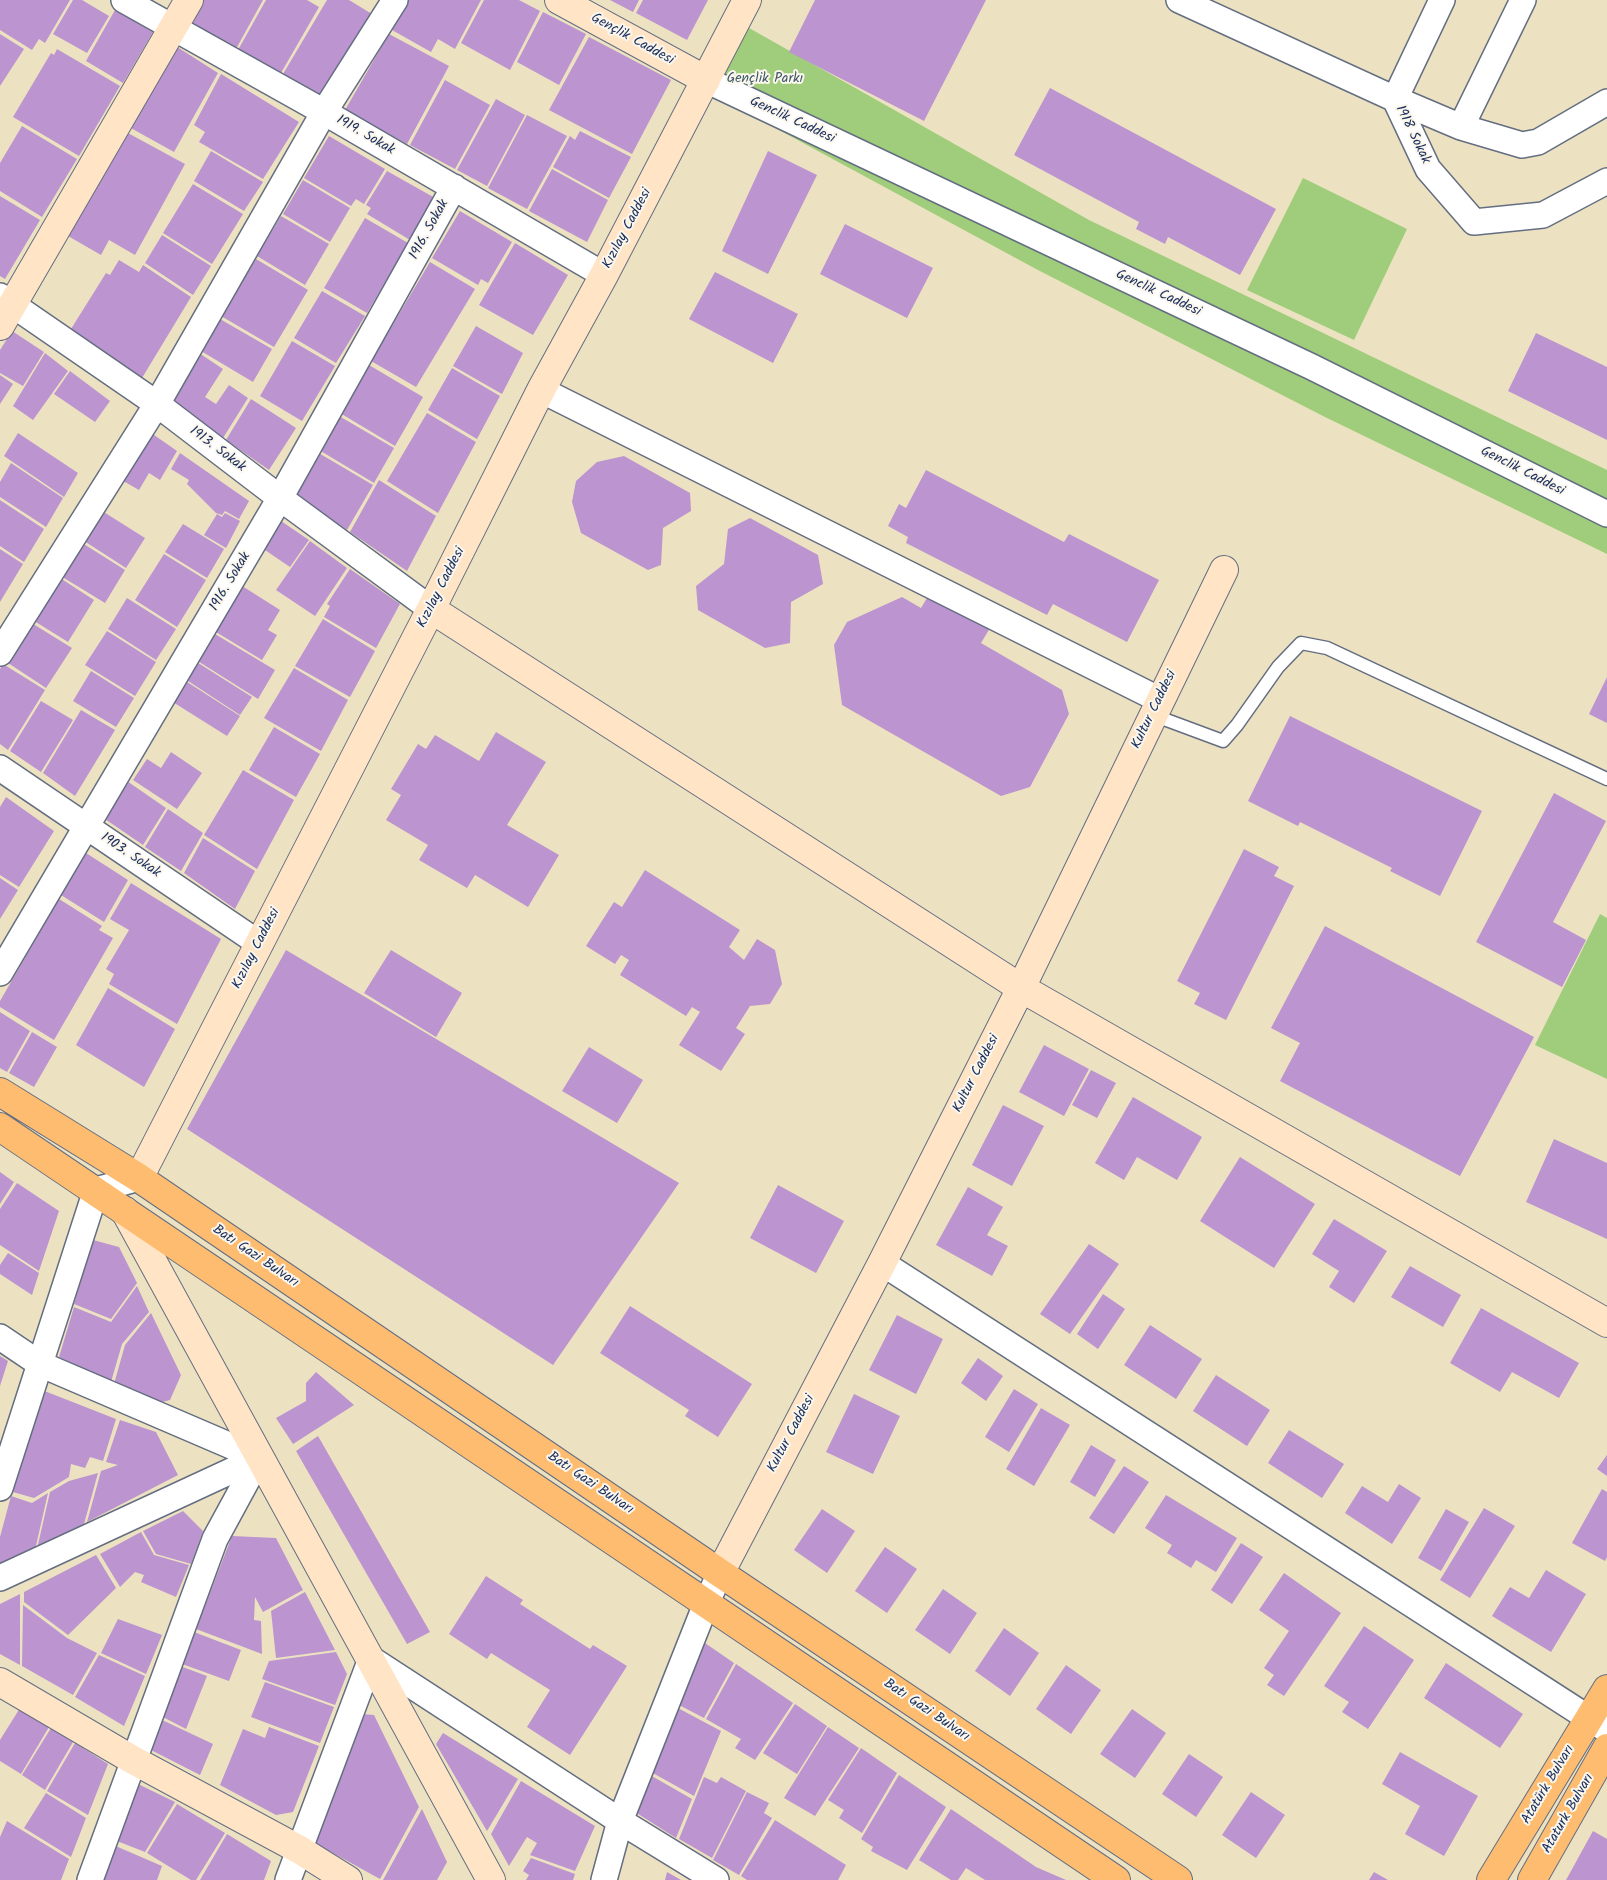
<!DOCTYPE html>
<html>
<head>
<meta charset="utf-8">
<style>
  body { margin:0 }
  canvas { display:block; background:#ece2c1 }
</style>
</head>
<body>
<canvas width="1607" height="1880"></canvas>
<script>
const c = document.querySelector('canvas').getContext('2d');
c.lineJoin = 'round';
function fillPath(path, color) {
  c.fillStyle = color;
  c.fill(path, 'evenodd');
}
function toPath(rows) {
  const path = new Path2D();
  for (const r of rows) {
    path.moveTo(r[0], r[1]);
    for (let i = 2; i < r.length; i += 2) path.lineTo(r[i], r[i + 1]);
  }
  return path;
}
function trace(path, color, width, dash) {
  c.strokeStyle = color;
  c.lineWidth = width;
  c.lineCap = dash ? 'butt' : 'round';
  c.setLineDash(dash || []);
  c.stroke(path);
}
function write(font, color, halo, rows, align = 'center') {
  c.font = font + ' Kalam,sans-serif';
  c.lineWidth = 4;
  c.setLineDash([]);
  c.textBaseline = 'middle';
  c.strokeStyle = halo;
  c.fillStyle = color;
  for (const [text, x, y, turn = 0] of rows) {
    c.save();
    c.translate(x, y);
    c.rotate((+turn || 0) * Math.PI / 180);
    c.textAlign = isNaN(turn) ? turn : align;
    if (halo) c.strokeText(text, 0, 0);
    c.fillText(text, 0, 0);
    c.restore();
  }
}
fillPath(toPath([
  [742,24,1089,220,1607,470,1607,554,1325,417,1036,269,707,91],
  [1303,178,1407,229,1354,340,1247,290],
  [1600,914,1607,918,1607,1079,1535,1045]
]), '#a0cd7b');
fillPath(toPath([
  [0,0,70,0,45,43,39,39,32,50,0,30],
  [73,0,82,0,109,16,87,53,53,34],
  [204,0,263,0,236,49,190,24],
  [266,0,307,0,319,7,281,73,238,50],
  [327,0,349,0,372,14,323,96,283,74],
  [409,0,481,0,455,49,438,39,431,52,392,30],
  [484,0,519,0,540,11,510,70,461,43],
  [610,0,639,0,633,12],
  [643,0,708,0,687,40,636,13],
  [815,0,986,0,924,121,789,52],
  [115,10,153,32,123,83,86,61],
  [543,12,586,34,559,85,517,62],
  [0,34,24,49,0,86],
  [389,34,449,66,407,144,345,110],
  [589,37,671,80,632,154,549,110],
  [174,45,218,73,174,152,129,127],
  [57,49,120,86,79,156,13,117,51,53,54,55],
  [221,74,299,122,263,179,199,142,205,132,194,125],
  [445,80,490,105,455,169,410,145],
  [1050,88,1276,209,1240,275,1168,237,1165,244,1136,229,1139,222,1014,155],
  [496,99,525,115,487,186,457,170],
  [527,115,567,136,527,209,488,188],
  [22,126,77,159,42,217,0,191,0,163],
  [580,131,631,157,609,198,553,167,570,136,575,140],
  [126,132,185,164,135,255,109,240,101,255,68,236],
  [329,136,385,169,364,204,356,199,351,206,304,178],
  [211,151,263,182,244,211,194,181],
  [768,151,817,175,768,274,722,251],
  [552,169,608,200,587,242,529,211],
  [387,171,435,198,410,240,367,214,371,208,366,205],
  [303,180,350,208,330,242,283,214],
  [193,184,243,214,212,264,163,233],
  [0,196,40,220,5,279,0,276],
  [460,211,512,242,488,283,481,279,478,285,432,258],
  [281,216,329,244,305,285,257,256],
  [365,218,408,243,367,313,324,288],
  [845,224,933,268,907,318,820,274],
  [162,235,211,266,193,295,145,263],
  [515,243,568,275,533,335,479,305],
  [256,259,308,290,274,347,221,316],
  [119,260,139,272,143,265,191,297,142,378,71,329,106,273,110,275],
  [430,262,475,289,416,387,371,361],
  [715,272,798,314,773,363,689,319],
  [322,291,365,316,336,363,294,338],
  [220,319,272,349,253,382,201,351],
  [476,326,523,353,502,394,453,366],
  [12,331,44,352,23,386,0,373,0,350],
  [1536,333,1607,367,1607,440,1508,391],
  [292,341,335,366,302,421,260,396],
  [45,353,68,371,33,420,13,406],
  [199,353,223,369,205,397,216,404,229,385,248,398,223,438,170,400],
  [369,365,423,397,395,446,340,413],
  [452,368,500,396,477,439,428,410],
  [70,371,110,401,95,422,54,394],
  [0,375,13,384,0,404],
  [251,399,296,428,269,470,226,440],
  [427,413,476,442,438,513,387,481],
  [339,416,394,448,374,483,319,450],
  [147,430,177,451,160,480,149,473,139,490,118,478],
  [18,433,78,473,64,497,4,456],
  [317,452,373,485,347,530,293,493],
  [180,453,249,501,239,519,225,511,222,515,216,513,187,484,189,480,171,469],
  [624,456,690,493,691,511,663,528,661,565,648,570,581,533,572,502,576,481,597,462],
  [11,463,63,498,46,527,0,497,0,482],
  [926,470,1064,542,1069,534,1159,580,1127,642,1053,604,1047,615,906,543,908,537,888,526,899,504,906,508],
  [379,480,436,516,407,571,350,532],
  [0,500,44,529,24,562,0,546],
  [99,509,145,538,126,568,81,539],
  [225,513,240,521,226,548,204,535,217,514,222,517],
  [750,518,818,555,823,584,791,602,790,643,765,648,698,610,696,586,724,564,728,529],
  [281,521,309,540,290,567,262,548],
  [183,524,224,549,207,578,165,552],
  [79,541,125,570,105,603,59,575],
  [310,541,347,568,315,616,276,590],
  [0,549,23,564,0,602],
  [164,554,206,580,177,627,135,600],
  [350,569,400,604,376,648,324,617,330,606,327,604],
  [57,576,94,600,68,642,31,619],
  [239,584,280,610,268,630,277,635,262,660,211,629],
  [930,593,990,628,981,643,1062,690,1069,714,1030,787,1001,796,842,705,834,645,847,622,902,597,921,608],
  [127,598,176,629,156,660,108,629],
  [323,619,375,651,350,697,295,666],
  [30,622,72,648,46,688,5,661],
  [107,631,156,662,135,696,85,665],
  [210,631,275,670,258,699,193,658],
  [192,659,252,697,240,715,182,677],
  [3,664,45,690,8,750,0,744,0,669],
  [294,668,348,700,321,751,264,718],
  [91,671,134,698,116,727,73,701],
  [1607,677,1607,723,1589,714],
  [181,678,240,716,227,736,168,699],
  [41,701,73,720,41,772,10,751],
  [81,710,115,730,75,796,43,773],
  [1290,716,1482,811,1440,896,1390,871,1392,868,1300,822,1298,826,1248,801],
  [274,727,320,754,296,797,249,770],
  [496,732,546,762,507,825,559,855,528,907,475,875,467,888,419,860,428,845,386,820,401,795,391,789,418,744,426,749,435,735,479,761],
  [171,752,202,773,177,809,133,780,147,759,161,768],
  [243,770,294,800,257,869,204,835],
  [124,779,166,808,143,845,102,817],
  [1554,793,1606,821,1553,922,1586,940,1562,987,1476,942],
  [6,797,54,831,19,887,0,875,0,807],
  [168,809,203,833,181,871,145,847],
  [203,838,255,871,235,909,184,873],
  [1244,849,1279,867,1274,876,1294,886,1226,1020,1194,1004,1200,993,1177,981],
  [86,853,128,880,104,922,61,895],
  [645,870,740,930,729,947,744,960,757,939,775,950,782,984,770,1004,750,1006,736,1028,745,1034,721,1071,679,1045,700,1012,692,1007,686,1016,620,975,629,960,621,955,615,964,586,946,614,902,622,907],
  [0,878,18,890,0,919],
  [131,883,221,939,177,1024,109,984,114,974,106,969,129,930,110,919],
  [59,899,102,926,99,930,113,938,54,1040,0,1007,0,1001],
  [1325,926,1534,1037,1460,1176,1280,1081,1300,1043,1271,1028],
  [286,950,679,1183,553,1365,187,1129],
  [391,950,462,993,436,1037,364,993],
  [108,988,175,1029,144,1087,76,1045],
  [0,1012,30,1031,7,1072,0,1068],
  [32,1032,57,1047,34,1087,9,1073],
  [1044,1045,1089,1069,1064,1116,1019,1092],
  [589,1047,643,1080,617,1123,562,1091],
  [1091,1070,1116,1083,1097,1118,1072,1105],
  [1133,1097,1202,1137,1177,1180,1137,1157,1124,1180,1095,1163],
  [1003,1105,1044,1126,1012,1186,972,1165],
  [1554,1139,1607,1163,1607,1239,1526,1202],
  [1240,1157,1315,1204,1274,1268,1200,1221],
  [0,1172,14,1182,0,1204],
  [17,1183,59,1211,39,1271,0,1245,0,1209],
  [778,1185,844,1221,816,1273,750,1238],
  [968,1187,1003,1207,987,1235,1008,1246,992,1276,936,1245],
  [1334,1219,1387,1251,1354,1303,1329,1287,1339,1271,1312,1254],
  [93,1240,119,1247,137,1283,111,1319,74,1304],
  [1089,1244,1119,1264,1070,1334,1040,1314],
  [8,1253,39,1273,32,1295,0,1274,0,1265],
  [1410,1266,1461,1295,1443,1327,1391,1297],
  [137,1286,149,1312,122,1344,111,1382,59,1357,74,1307,111,1322],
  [1103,1294,1125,1309,1098,1349,1077,1334],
  [630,1306,752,1384,718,1437,685,1416,689,1410,600,1353],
  [1481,1308,1579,1363,1559,1398,1512,1372,1500,1392,1450,1363],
  [151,1313,181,1375,170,1400,155,1404,114,1384,125,1345],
  [897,1315,943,1339,916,1394,869,1370],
  [1150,1325,1202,1359,1176,1399,1124,1365],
  [0,1356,8,1361,0,1386],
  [978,1358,1003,1376,986,1401,961,1383],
  [316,1372,354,1405,293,1444,276,1418,306,1401,306,1383],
  [1216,1375,1270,1410,1247,1446,1193,1411],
  [1014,1389,1038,1404,1009,1452,985,1437],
  [42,1390,116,1419,103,1461,90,1457,85,1468,71,1464,69,1477,34,1498,13,1492],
  [854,1394,900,1416,873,1474,826,1452],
  [1041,1408,1070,1425,1034,1486,1006,1469],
  [120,1420,156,1432,178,1475,87,1522,101,1471,118,1465,106,1462],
  [1289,1430,1344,1464,1322,1498,1268,1463],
  [318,1436,430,1632,407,1644,296,1451],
  [1091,1445,1116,1460,1095,1497,1070,1482],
  [1607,1455,1607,1476,1597,1469],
  [1124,1466,1149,1482,1114,1534,1089,1518],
  [98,1473,84,1524,37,1549,50,1492,69,1481],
  [1399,1484,1421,1498,1392,1544,1345,1513,1362,1486,1388,1502],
  [1602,1489,1607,1492,1607,1557,1605,1561,1572,1543],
  [48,1493,35,1550,0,1565,0,1537,11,1496,32,1503],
  [1166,1495,1237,1538,1216,1572,1196,1560,1191,1568,1167,1553,1172,1545,1145,1528],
  [1484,1508,1515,1526,1470,1598,1440,1580],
  [822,1509,855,1531,827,1573,794,1550],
  [1446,1509,1469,1522,1441,1571,1418,1558],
  [183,1511,203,1531,191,1564,156,1554,143,1531],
  [141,1532,154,1555,189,1565,176,1597,141,1582,144,1575,135,1572,120,1587,100,1554],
  [232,1536,276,1538,303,1590,263,1612,255,1597,254,1620,261,1621,262,1654,196,1629],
  [1241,1543,1263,1557,1232,1604,1211,1590],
  [885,1547,917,1569,887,1613,855,1591],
  [96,1555,116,1588,68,1635,24,1602,24,1592],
  [1546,1570,1586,1594,1551,1652,1492,1616,1510,1587,1529,1598],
  [1284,1573,1341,1613,1284,1696,1267,1685,1274,1675,1264,1668,1289,1631,1259,1610],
  [486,1576,523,1600,520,1604,590,1649,593,1645,627,1666,570,1755,527,1727,550,1690,491,1653,487,1659,449,1634],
  [943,1589,977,1613,950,1654,915,1630],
  [305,1592,335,1650,276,1658,271,1611],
  [20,1594,20,1665,0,1654,0,1604],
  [23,1605,67,1638,97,1653,73,1695,22,1666],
  [118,1619,162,1635,146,1674,101,1653],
  [1364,1626,1414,1660,1368,1729,1342,1712,1349,1702,1324,1686],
  [1004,1628,1039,1653,1010,1696,975,1671],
  [194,1632,241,1650,229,1681,182,1664],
  [702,1641,734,1663,704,1718,677,1704],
  [336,1652,347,1674,335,1705,262,1679,269,1661],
  [99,1655,145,1676,124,1726,75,1697],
  [1446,1663,1523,1714,1500,1748,1424,1698],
  [736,1664,793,1703,755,1760,735,1748,741,1739,706,1719],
  [1066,1665,1101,1690,1071,1734,1036,1709],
  [180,1666,207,1676,186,1729,161,1716],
  [265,1682,334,1707,320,1743,251,1717],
  [795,1704,827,1726,797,1774,763,1753],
  [676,1707,721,1731,694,1796,651,1772],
  [20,1708,49,1727,21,1774,0,1761,0,1740],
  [1132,1709,1166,1733,1135,1778,1100,1754],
  [362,1714,374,1715,419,1807,380,1879,313,1842],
  [160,1719,213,1744,200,1775,149,1749],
  [269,1727,319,1746,293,1812,276,1815,220,1785,243,1729,265,1738],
  [828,1727,859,1748,815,1816,784,1798],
  [51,1728,73,1742,45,1790,22,1775],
  [443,1733,518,1779,487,1831,436,1744],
  [75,1743,108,1764,88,1815,47,1791],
  [861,1748,897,1773,862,1833,839,1818,844,1810,828,1800],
  [1400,1752,1478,1796,1444,1856,1405,1834,1420,1806,1382,1784],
  [1189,1754,1223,1777,1196,1817,1162,1794],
  [650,1775,692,1799,676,1838,635,1812],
  [899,1775,946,1807,907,1870,871,1851,873,1847,861,1839],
  [704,1777,717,1783,721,1777,746,1791,712,1858,679,1839],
  [521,1781,595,1826,575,1871,530,1855,537,1843,527,1837,509,1866,491,1834],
  [138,1784,175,1802,145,1852,117,1841],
  [747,1792,769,1803,764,1813,772,1818,739,1875,713,1860],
  [1251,1792,1285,1815,1256,1858,1222,1835],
  [46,1793,86,1818,71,1857,24,1828],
  [177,1804,225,1833,196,1880,191,1880,147,1853],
  [422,1809,447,1862,437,1880,383,1880],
  [951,1809,1036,1867,1066,1880,985,1880,966,1868,958,1880,951,1880,919,1860],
  [775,1820,846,1865,838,1880,747,1880,741,1876],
  [7,1821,69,1859,61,1880,0,1880,0,1837],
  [1593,1831,1607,1839,1607,1880,1566,1880],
  [227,1834,271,1861,264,1880,200,1880],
  [111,1844,162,1866,157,1880,97,1880],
  [531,1858,575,1874,573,1880,526,1880,529,1875,523,1871],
  [667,1872,681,1880,665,1880],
  [1374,1872,1388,1880,1369,1880]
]), '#bc94cf');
const lane = toPath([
  [1153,715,1223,741,1237,725,1278,667,1301,643,1327,648,1607,779]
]);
const street = toPath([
  [124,0,324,112,604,275],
  [1179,0,1395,99,1461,127,1522,145,1538,142,1607,102],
  [706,80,1312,367,1607,514],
  [1395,99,1428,169,1474,222,1543,215,1607,181],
  [1395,99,1442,0],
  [1461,127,1523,0],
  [0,296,157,404,280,498,431,609],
  [541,390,1160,700],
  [0,653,157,404,324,112,395,0],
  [0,768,260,944],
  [0,973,280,498,454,187],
  [882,1263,1607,1730],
  [0,1337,40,1364,259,1458,0,1578],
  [0,1488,96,1190,139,1178],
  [90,1880,215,1539,259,1458],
  [288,1880,371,1659,620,1821,716,1880],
  [604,1880,620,1821,706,1604,720,1573]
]);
const secondary = toPath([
  [559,0,706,80],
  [0,326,189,0],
  [431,609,1021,988,1607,1323],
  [139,1178,431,609,541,390,604,275,747,0],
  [125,1211,491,1880],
  [720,1573,882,1263,1021,988,1224,570],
  [0,1682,133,1760,300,1850,348,1880]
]);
const primary = toPath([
  [0,1092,139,1178,720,1573,1178,1880],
  [0,1127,1116,1880],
  [1491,1880,1607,1689],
  [1532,1880,1607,1748]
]);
trace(lane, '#646e81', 15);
trace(street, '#646e81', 28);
trace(secondary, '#646e81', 30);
trace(primary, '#646e81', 30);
trace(lane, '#fff', 12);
trace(street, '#fff', 25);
trace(secondary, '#ffe4c6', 28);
trace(primary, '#febc71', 28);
write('14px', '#1b2f5e', '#fbf7ec', [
  ["Gençlik Caddesi",632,40,29],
  ["Genclik Caddesi",792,121,25],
  ["1918 Sokak",1412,135,64],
  ["1919. Sokak",365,136,30],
  ["Kızılay Caddesi",628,229,-62],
  ["1916. Sokak",430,230,-61],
  ["Genclik Caddesi",1158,294,25],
  ["1913. Sokak",217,450,37],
  ["Genclik Caddesi",1522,472,27],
  ["1916. Sokak",231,582,-59],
  ["Kızılay Caddesi",442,588,-63],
  ["Kultur Caddesi",1155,710,-64],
  ["1903. Sokak",130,856,34],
  ["Kızılay Caddesi",257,949,-63],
  ["Kultur Caddesi",977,1074,-63],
  ["Batı Gazi Bulvarı",255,1257,34],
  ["Kultur Caddesi",792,1434,-62],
  ["Batı Gazi Bulvarı",590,1484,34],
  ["Batı Gazi Bulvarı",926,1711,34],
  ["Atatürk Bulvarı",1549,1785,-59],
  ["Ataturk Bulvarı",1569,1814,-60]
]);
write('14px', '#3c5665', '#fbf7ec', [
  ["Gençlik Parkı",765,80]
]);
</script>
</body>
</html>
